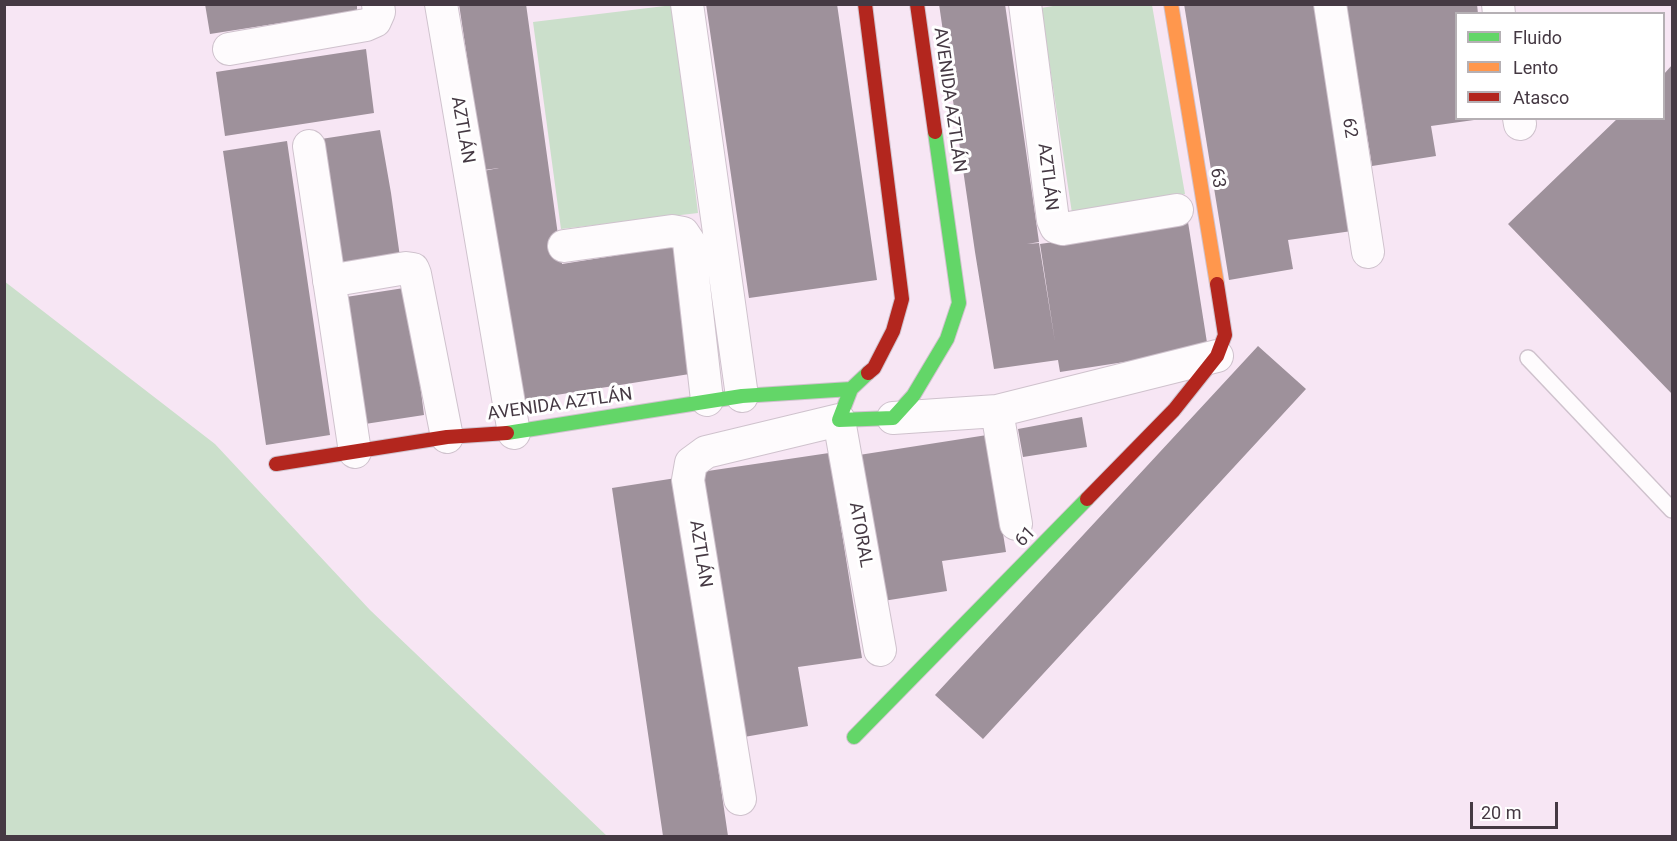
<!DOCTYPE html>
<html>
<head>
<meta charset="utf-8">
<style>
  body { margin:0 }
  #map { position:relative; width:1677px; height:841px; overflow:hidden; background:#f7e6f4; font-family:Roboto,sans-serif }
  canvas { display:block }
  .frame { position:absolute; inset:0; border:6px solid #453943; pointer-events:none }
  .legend { position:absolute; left:1455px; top:12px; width:210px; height:108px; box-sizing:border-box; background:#fff; border:2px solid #b5b0b4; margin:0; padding:8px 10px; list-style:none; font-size:18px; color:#453943 }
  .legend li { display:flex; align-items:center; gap:12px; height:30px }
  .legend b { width:30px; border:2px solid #b5b0b4 }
  .scale { position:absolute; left:1470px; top:802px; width:88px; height:27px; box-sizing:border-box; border:3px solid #453943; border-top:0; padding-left:8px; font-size:18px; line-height:21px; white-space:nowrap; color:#453943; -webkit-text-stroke:4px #fff; paint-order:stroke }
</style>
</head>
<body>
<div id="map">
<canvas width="1677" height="841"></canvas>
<div class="frame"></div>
<ul class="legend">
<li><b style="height:8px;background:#63d668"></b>Fluido</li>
<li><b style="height:8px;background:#ff974d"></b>Lento</li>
<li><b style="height:8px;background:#b3261e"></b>Atasco</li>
</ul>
<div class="scale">20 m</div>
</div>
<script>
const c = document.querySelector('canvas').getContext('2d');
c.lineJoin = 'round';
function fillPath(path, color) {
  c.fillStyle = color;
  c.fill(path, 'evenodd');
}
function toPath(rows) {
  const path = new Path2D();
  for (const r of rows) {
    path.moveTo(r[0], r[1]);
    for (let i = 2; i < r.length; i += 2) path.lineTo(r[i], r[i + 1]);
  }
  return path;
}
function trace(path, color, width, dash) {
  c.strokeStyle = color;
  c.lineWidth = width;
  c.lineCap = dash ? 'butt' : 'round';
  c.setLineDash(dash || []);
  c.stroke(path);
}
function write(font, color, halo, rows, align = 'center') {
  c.font = font + ' Roboto,sans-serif';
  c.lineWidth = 6;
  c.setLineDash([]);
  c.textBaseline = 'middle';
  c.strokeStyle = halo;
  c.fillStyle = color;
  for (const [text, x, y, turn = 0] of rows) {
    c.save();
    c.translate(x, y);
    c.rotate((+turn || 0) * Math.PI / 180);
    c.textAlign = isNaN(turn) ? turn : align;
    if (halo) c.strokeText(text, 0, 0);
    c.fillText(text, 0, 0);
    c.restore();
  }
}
fillPath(toPath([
  [1065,4,1152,5,1185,194,1072,213,1041,8],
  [673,5,698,213,561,229,533,22],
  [4,281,215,444,370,610,607,836,5,836]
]), '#cbdfcb');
fillPath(toPath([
  [205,4,357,4,357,11,210,34],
  [459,4,526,4,562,264,676,246,696,373,518,401,483,171,499,168,484,170],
  [706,4,837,4,877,280,749,298],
  [939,4,1005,4,1039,242,1027,244,1039,243,1055,342,1040,244,1188,222,1208,349,1060,372,1058,360,994,369,975,252],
  [1184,4,1315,4,1352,231,1288,240,1293,269,1229,280],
  [1346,4,1477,4,1478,14,1456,14,1456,118,1474,120,1431,126,1436,156,1372,166],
  [366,49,374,113,225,136,216,72],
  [1672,65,1672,394,1508,224,1618,118,1664,118,1664,74],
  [380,130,391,193,400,257,340,266,321,139],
  [287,141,330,435,266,445,223,151],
  [404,288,416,352,424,415,365,424,346,297],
  [1258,346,1306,389,983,739,935,695],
  [1082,417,1087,447,1023,457,1018,429],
  [987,435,1006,552,942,561,947,591,883,601,859,455],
  [829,453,862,658,798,667,808,726,744,737,701,472],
  [676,478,723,802,728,836,663,836,612,488]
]), '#9e919b');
const lane = toPath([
  [1528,358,1672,510]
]);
const street = toPath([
  [441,4,514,433],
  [687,4,742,396],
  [1025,4,1053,220,1056,227,1063,229,1177,210],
  [1330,4,1368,252],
  [1498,4,1499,14],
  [229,49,366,25,375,21,379,12,378,4],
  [1519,118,1520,124],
  [309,146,355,452],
  [564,246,672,231,683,233,689,242,707,400],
  [329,281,406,268,413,269,415,274,447,437],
  [997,411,1016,524],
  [893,418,997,411,1217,356],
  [740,799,688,480,691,463,706,452,839,420,880,650]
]);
const fast = toPath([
  [868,373,851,389,839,420,893,418,913,396,947,339,959,303,935,132],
  [507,433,742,396,851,389],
  [854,737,1087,499]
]);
const slow = toPath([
  [1171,4,1217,284]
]);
const jam = toPath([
  [865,4,902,299,893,331,874,368,868,373],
  [917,4,935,132],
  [276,464,447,437,507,433],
  [1087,499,1174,410,1217,356,1225,335,1217,284]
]);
trace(lane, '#cfc2cd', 18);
trace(street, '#cfc2cd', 34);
trace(fast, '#cfc2cd', 16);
trace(slow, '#cfc2cd', 16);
trace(jam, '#cfc2cd', 16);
trace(lane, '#fefbfd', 15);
trace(street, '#fefbfd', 32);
trace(fast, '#63d668', 14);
trace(slow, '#ff974d', 14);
trace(jam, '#b3261e', 14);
write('18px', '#453943', '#fff', [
  ["AVENIDA AZTLÁN",949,100,82],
  ["62",1349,128,81],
  ["AZTLÁN",462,130,80],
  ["AZTLÁN",1047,177,83],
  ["63",1217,178,81],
  ["AVENIDA AZTLÁN",560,405,-8],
  ["ATORAL",860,535,80],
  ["61",1026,537,-46],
  ["AZTLÁN",700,554,81]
]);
</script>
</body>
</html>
